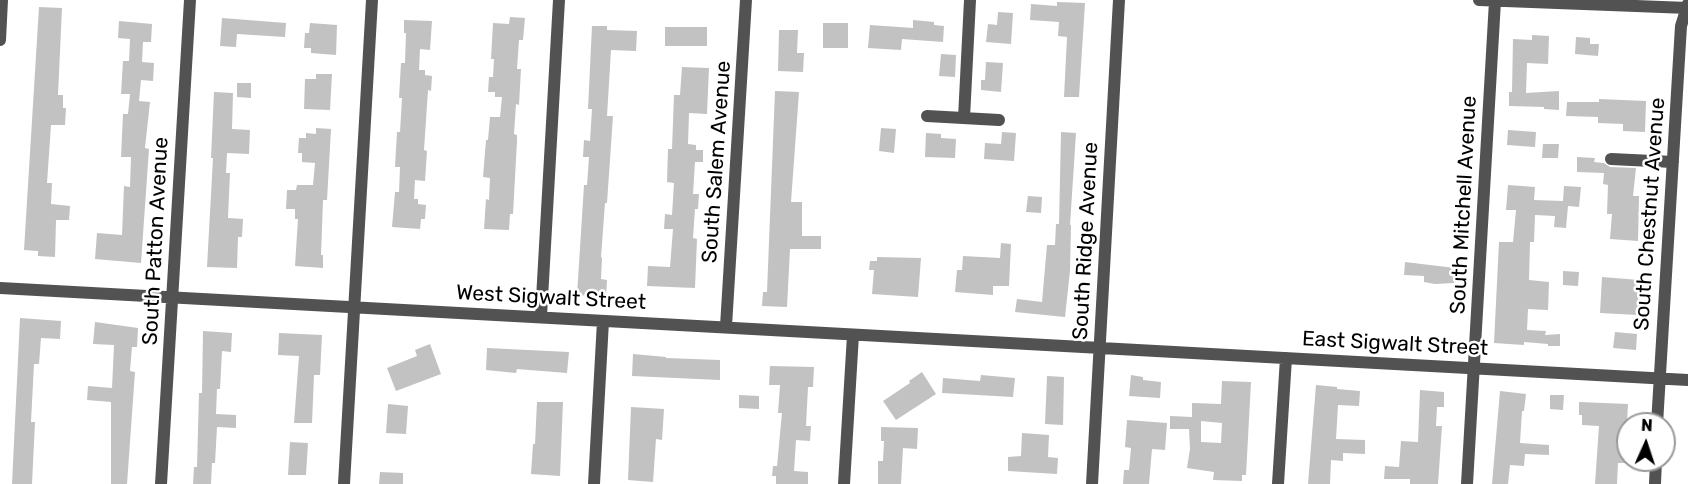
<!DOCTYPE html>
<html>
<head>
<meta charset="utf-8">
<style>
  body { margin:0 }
  #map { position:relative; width:1688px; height:484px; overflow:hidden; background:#fff; font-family:Rubik,sans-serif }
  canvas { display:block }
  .north { position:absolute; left:1616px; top:412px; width:60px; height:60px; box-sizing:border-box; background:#fff; border:2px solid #999; border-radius:50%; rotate:3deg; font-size:16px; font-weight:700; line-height:24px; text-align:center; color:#000 }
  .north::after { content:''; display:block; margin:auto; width:21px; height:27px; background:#000; clip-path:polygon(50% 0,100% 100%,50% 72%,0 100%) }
</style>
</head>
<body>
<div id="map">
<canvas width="1688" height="484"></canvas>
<div class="north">N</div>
</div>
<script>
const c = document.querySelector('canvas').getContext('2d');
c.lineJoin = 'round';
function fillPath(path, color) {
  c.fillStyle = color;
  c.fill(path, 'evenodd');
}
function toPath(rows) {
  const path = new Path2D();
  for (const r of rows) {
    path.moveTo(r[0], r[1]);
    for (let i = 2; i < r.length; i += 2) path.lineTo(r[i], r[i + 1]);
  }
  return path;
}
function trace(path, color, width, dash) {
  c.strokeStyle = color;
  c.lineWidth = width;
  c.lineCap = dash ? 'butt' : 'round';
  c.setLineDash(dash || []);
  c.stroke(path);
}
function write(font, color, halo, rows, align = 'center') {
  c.font = font + ' Rubik,sans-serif';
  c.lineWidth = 5;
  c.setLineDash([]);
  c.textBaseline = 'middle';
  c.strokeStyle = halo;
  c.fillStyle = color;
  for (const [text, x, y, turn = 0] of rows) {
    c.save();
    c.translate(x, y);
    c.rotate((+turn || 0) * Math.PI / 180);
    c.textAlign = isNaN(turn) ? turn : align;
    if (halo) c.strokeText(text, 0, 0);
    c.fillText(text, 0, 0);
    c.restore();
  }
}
fillPath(toPath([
  [1057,2,1085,3,1079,97,1064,97,1067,37,1058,36,1059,22,1030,20,1031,4,1057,6],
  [39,7,62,8,58,95,63,95,63,108,66,108,65,125,51,125,47,183,52,183,51,204,70,206,69,220,56,220,55,257,38,256,38,251,24,250],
  [998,12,1013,13,1011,44,986,42,988,24,997,25],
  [510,17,525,18,523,40,519,40,517,69,521,69,519,105,516,104,514,134,517,135,517,141,513,214,510,214,509,230,484,229,486,199,489,200,490,178,483,177,486,140,488,140,490,117,500,117,502,97,495,97,495,92,488,92,489,77,493,77,494,59,491,59,493,23,509,24],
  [222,18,286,23,285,37,237,34,236,47,220,46],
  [404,20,432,21,430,50,420,49,419,70,425,70,425,75,432,76,431,91,428,90,424,150,427,151,425,181,415,180,414,199,418,199,418,204,426,205,425,219,421,219,420,229,392,227,395,192,399,192,400,167,395,167,397,132,400,132,402,98,399,98,401,63,405,63,406,33,404,33],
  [913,20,934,22,934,25,944,26,943,42,902,39,901,50,868,48,870,25,913,28],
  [119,21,152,24,151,42,143,42,142,62,154,63,153,81,141,80,139,101,150,102,145,148,149,149,141,263,95,259,97,233,122,235,124,186,130,187,131,157,121,157,123,114,128,114,130,94,121,94,123,61,129,61,130,39,118,38],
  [310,23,337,25,336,55,311,53,311,48,304,48,305,33,309,33],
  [823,23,848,23,848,48,823,48],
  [592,26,607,26,607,30,637,31,636,51,611,50,607,116,613,116,607,203,605,203,601,257,602,258,601,279,607,280,606,297,577,295,584,185,587,185,589,157,583,157,584,140,590,141,592,109,588,109],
  [665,27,707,27,707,46,665,46],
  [779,30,798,30,797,53,804,53,803,72,778,71],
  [1532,35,1549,36,1548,64,1527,63,1526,93,1559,91,1559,110,1544,109,1544,107,1509,106,1509,92,1512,92,1513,39,1532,40],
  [1576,37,1590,38,1590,44,1599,44,1598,56,1575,54],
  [941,54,956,55,955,77,939,76],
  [986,62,1003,63,1001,92,981,90,981,80,985,80],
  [682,67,709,68,707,114,689,113,688,144,696,145,696,150,703,150,703,162,695,162,693,194,699,194,698,209,695,209,693,238,697,239,695,288,647,286,648,266,670,267,673,229,664,229,665,214,672,215,674,183,667,182,668,149,672,149,674,95,680,95],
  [316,74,332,74,330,110,304,109,305,79,316,79],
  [237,83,251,83,251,98,237,97],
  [775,91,799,92,791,202,802,202,802,236,821,236,821,249,790,249,787,307,762,306,763,292,767,292],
  [214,92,233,93,232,129,250,130,249,154,227,153,226,173,230,173,228,218,243,219,242,237,238,237,237,268,207,267,213,158,211,158],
  [1599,99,1646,101,1645,132,1623,131,1623,124,1598,123,1598,117,1566,116,1567,102,1599,102],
  [316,128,331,129,327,200,323,200,321,255,323,255,323,268,295,266,298,219,295,219,295,209,286,209,287,190,296,190,297,185,313,185,315,163,302,162,302,153,298,153,299,138,306,138,306,133,316,134],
  [881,128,896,129,894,153,879,151],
  [1508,130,1536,132,1535,147,1507,145],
  [1002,132,1016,133,1014,161,984,159,985,143,1001,144],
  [1061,132,1076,133,1070,225,1071,225,1070,271,1065,317,1015,312,1017,299,1042,302,1047,245,1055,245,1056,224,1059,224],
  [926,133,941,134,941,138,956,139,955,158,925,157],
  [1543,144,1559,144,1558,158,1542,158],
  [1577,157,1595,158,1594,162,1604,163,1610,167,1636,168,1633,196,1639,196,1638,241,1610,239,1612,214,1607,214,1608,185,1603,184,1604,173,1577,172],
  [1508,185,1535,187,1534,200,1563,201,1564,186,1581,187,1579,207,1568,206,1566,228,1554,227,1555,216,1535,215,1534,242,1530,242,1529,280,1549,282,1548,310,1528,309,1527,330,1546,331,1545,335,1560,334,1560,346,1548,346,1548,344,1524,342,1524,345,1494,343,1499,242,1513,242,1516,210,1506,210],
  [1028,196,1042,197,1041,213,1026,212],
  [1001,243,1011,244,1009,286,993,286,993,295,955,292,957,270,962,270,963,256,1000,258],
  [877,257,921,258,918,297,872,294,874,270,869,270,870,261,877,261],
  [1405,262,1455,268,1454,283,1435,284,1424,282,1424,276,1404,275],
  [1563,271,1579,272,1578,286,1563,285],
  [1602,277,1639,280,1638,315,1600,313],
  [20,318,61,321,60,339,41,338,39,364,34,364,31,422,35,422,32,484,12,484],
  [95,322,138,328,137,347,132,347,130,371,135,372,127,484,111,484,111,402,87,400,88,386,112,388,114,345,93,344],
  [203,331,232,333,231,352,222,351,220,389,217,389,216,414,236,415,236,428,217,427,215,463,212,463,211,484,193,484,194,467,197,467,199,393,202,393],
  [1615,332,1637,334,1636,350,1613,348],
  [279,333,322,335,320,375,314,375,312,423,294,423,299,356,278,355],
  [430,344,441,374,396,391,387,368,417,356,415,350],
  [487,348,569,352,567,373,517,369,516,373,486,370],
  [633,354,666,357,666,358,720,360,720,380,632,376],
  [770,366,814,367,813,387,808,387,806,426,811,426,810,441,796,440,794,471,808,472,808,484,776,484,776,476,772,476,773,466,777,466,782,413,778,413,780,385,769,385],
  [922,372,936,394,896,420,883,401,910,383,909,381],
  [981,375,1015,378,1013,397,942,393,943,378,980,381],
  [1131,375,1143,377,1143,380,1161,382,1160,398,1129,396],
  [1047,376,1064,377,1063,425,1045,424],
  [1222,381,1251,382,1246,475,1242,475,1242,481,1213,480,1214,472,1187,468,1190,449,1189,429,1170,429,1170,416,1192,417,1192,403,1221,404],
  [1201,421,1222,423,1221,443,1201,442],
  [1316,385,1337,387,1337,389,1360,391,1359,406,1338,405,1336,439,1365,440,1365,454,1343,453,1343,461,1331,460,1330,484,1308,484],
  [1420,390,1444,392,1444,407,1437,407,1436,426,1442,426,1438,484,1410,484,1410,479,1384,479,1385,466,1399,467,1401,441,1418,442],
  [1500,391,1526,394,1524,411,1522,411,1520,443,1549,445,1549,455,1525,454,1524,466,1510,465,1508,484,1492,484],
  [739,395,759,396,759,409,739,408],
  [1550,395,1564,395,1563,410,1550,409],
  [537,402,563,402,560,476,531,474,533,444,535,444],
  [1579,402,1628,404,1625,463,1618,463,1617,484,1595,484,1599,426,1582,425,1582,415,1579,415],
  [388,404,408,406,406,434,386,433],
  [631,407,664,409,662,440,656,439,653,482,628,480],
  [1127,420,1167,423,1165,450,1152,449,1149,484,1123,484,1124,470,1129,470,1131,448,1125,447],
  [881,427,918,428,917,449,903,448,901,484,878,484,878,461,883,461,884,441,881,441],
  [1022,433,1049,435,1048,457,1058,458,1057,474,1008,471,1008,457,1021,456],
  [290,442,308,443,306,475,288,475],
  [380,472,403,473,403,484,379,484]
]), '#c2c2c2');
trace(toPath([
  [1479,0,1688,8],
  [0,40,2,0],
  [927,116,999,120],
  [964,118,970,0],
  [1611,159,1673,162],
  [0,288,1688,380],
  [541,316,559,0],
  [726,326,746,0],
  [1657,424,1681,26,1688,4],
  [161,484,190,0],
  [344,484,372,0],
  [594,484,603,321],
  [844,484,853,335],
  [1092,484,1119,0],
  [1278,484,1286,358],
  [1467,484,1495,1],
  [1655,484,1656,460]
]), '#525252', 12);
write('21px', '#000', '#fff', [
  ["South Salem Avenue",717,162,-86],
  ["South Mitchell Avenue",1464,205,-87],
  ["South Chestnut Avenue",1650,214,-86],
  ["South Patton Avenue",156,241,-87],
  ["South Ridge Avenue",1086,241,-87],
  ["West Sigwalt Street",551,298,3],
  ["East Sigwalt Street",1395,344,3]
]);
</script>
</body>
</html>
